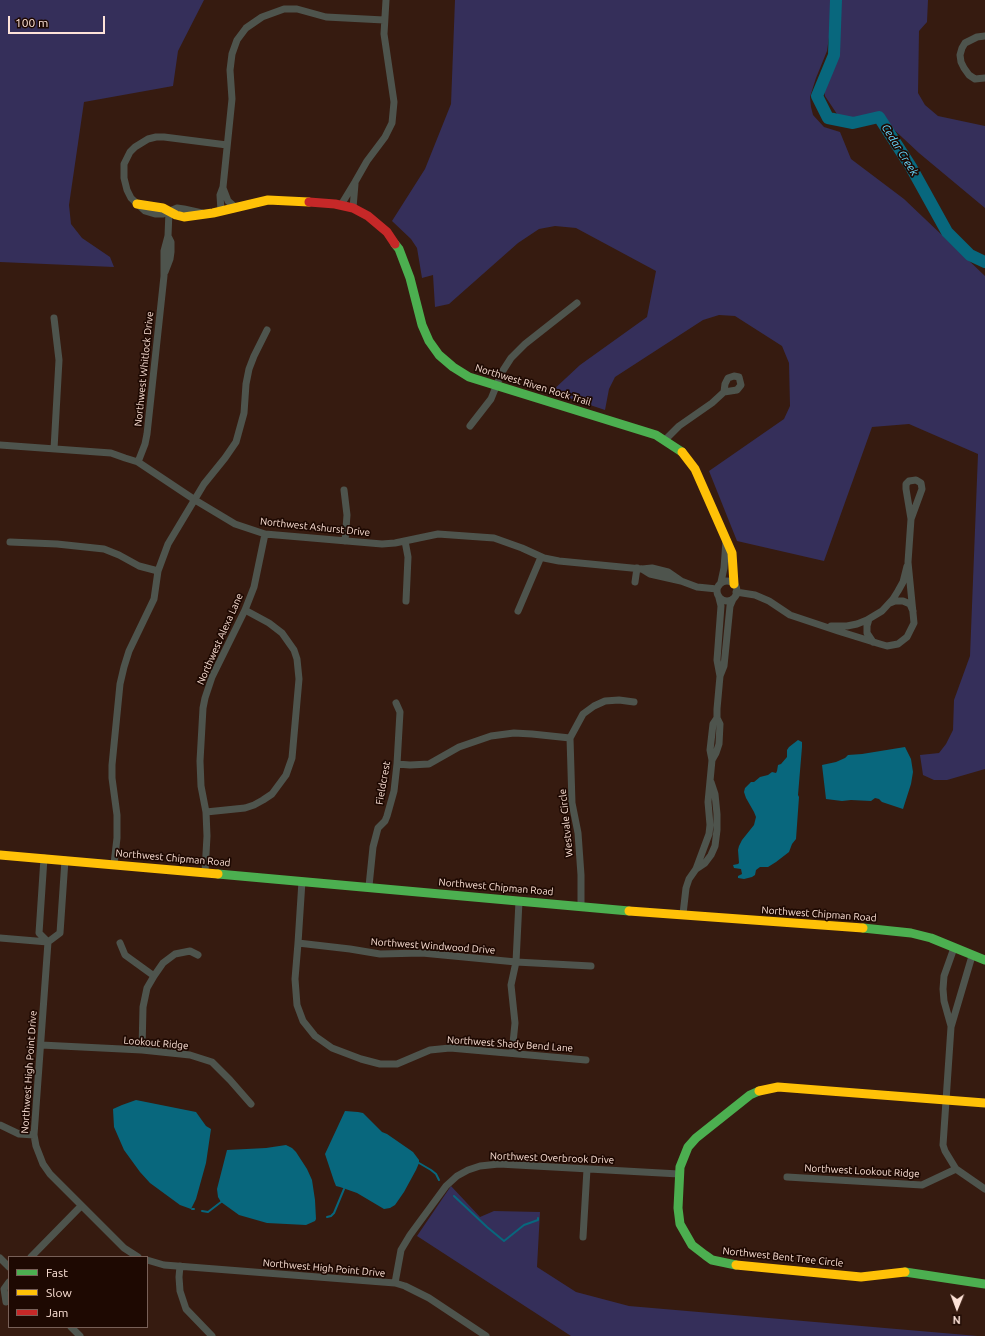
<!DOCTYPE html>
<html>
<head>
<meta charset="utf-8">
<style>
  body { margin:0 }
  #map { position:relative; width:985px; height:1336px; overflow:hidden; background:#361b10; font-family:Ubuntu,sans-serif }
  canvas { display:block }
  .legend { position:absolute; left:8px; top:1256px; width:140px; height:72px; box-sizing:border-box; background:#1e0902; border:1px solid #786058; margin:0; padding:5px 7px; list-style:none; font-size:12px; color:#fee3d8 }
  .legend li { display:flex; align-items:center; gap:8px; height:20px }
  .legend b { width:20px; border:1px solid #786058 }
  .north { position:absolute; left:937px; top:1288px; width:40px; height:40px; -webkit-text-stroke:3px #1e0902; paint-order:stroke; rotate:181deg; font-size:11px; font-weight:700; line-height:16px; text-align:center; color:#fee3d8 }
  .north::after { content:''; display:block; margin:auto; width:14px; height:18px; background:#fee3d8; clip-path:polygon(50% 0,100% 100%,50% 72%,0 100%) }
  .scale { position:absolute; left:8px; top:16px; width:97px; height:18px; box-sizing:border-box; border:2px solid #fee3d8; border-top:0; padding-left:5px; font-size:12px; line-height:14px; white-space:nowrap; color:#fee3d8; -webkit-text-stroke:3px #1e0902; paint-order:stroke }
</style>
</head>
<body>
<div id="map">
<canvas width="985" height="1336"></canvas>
<ul class="legend">
<li><b style="height:5px;background:#4caf50"></b>Fast</li>
<li><b style="height:5px;background:#ffc107"></b>Slow</li>
<li><b style="height:5px;background:#c62828"></b>Jam</li>
</ul>
<div class="north">N</div>
<div class="scale">100 m</div>
</div>
<script>
const c = document.querySelector('canvas').getContext('2d');
c.lineJoin = 'round';
function fillPath(path, color) {
  c.fillStyle = color;
  c.fill(path, 'evenodd');
}
function toPath(rows) {
  const path = new Path2D();
  for (const r of rows) {
    if (r.length === 3) {
      path.moveTo(r[0] + r[2], r[1]);
      path.arc(r[0], r[1], r[2], 0, 2 * Math.PI);
      continue;
    }
    path.moveTo(r[0], r[1]);
    for (let i = 2; i < r.length; i += 2) path.lineTo(r[i], r[i + 1]);
  }
  return path;
}
function trace(path, color, width, dash) {
  c.strokeStyle = color;
  c.lineWidth = width;
  c.lineCap = dash ? 'butt' : 'round';
  c.setLineDash(dash || []);
  c.stroke(path);
}
function write(font, color, halo, rows, align = 'center') {
  c.font = font + ' Ubuntu,sans-serif';
  c.lineWidth = 3.5;
  c.setLineDash([]);
  c.textBaseline = 'middle';
  c.strokeStyle = halo;
  c.fillStyle = color;
  for (const [text, x, y, turn = 0] of rows) {
    c.save();
    c.translate(x, y);
    c.rotate((+turn || 0) * Math.PI / 180);
    c.textAlign = isNaN(turn) ? turn : align;
    if (halo) c.strokeText(text, 0, 0);
    c.fillText(text, 0, 0);
    c.restore();
  }
}
fillPath(toPath([
  [0,0,204,0,178,51,173,86,84,102,69,205,71,224,82,238,110,257,114,267,0,262],
  [455,0,830,0,830,30,827,51,816,78,810,97,811,107,813,115,824,127,840,132,851,159,904,199,985,276,985,769,947,780,934,780,923,775,920,755,939,753,946,744,953,730,954,700,970,656,978,454,909,424,872,427,824,561,737,541,709,471,784,419,790,406,789,363,782,346,735,316,719,315,703,320,615,377,609,389,605,410,551,392,580,365,647,317,656,271,576,228,555,226,539,229,518,243,449,304,435,307,433,275,422,278,417,248,411,239,392,221,425,169,451,104],
  [840,0,928,0,927,22,919,31,918,93,925,105,938,116,985,126,985,208,919,153,888,124,875,123,848,119,837,114,825,96,824,89,837,56],
  [451,1186,480,1217,494,1211,540,1212,537,1267,576,1292,629,1306,978,1336,571,1336,417,1236]
]), '#352f5a');
fillPath(toPath([
  [798,740,802,742,802,747,798,795,799,797,796,839,792,844,789,852,776,862,768,867,760,867,756,870,755,875,752,877,744,879,738,878,738,876,742,874,741,869,734,868,733,865,738,864,739,863,738,850,739,846,742,840,754,825,756,817,754,812,746,798,744,792,745,788,751,782,754,782,760,777,768,775,772,772,776,773,777,771,778,765,781,764,787,757,787,750,789,747],
  [905,747,911,759,913,772,911,784,903,809,882,802,879,799,875,798,871,801,851,800,842,801,826,799,822,765,836,762,845,758,848,755,862,754],
  [136,1100,196,1112,206,1126,211,1129,206,1163,196,1199,191,1209,180,1205,150,1183,140,1172,124,1150,114,1127,113,1109,122,1105],
  [345,1111,358,1112,363,1113,382,1132,387,1134,413,1152,419,1160,419,1163,416,1170,404,1192,395,1205,390,1208,384,1209,357,1193,340,1187,336,1186,334,1181,325,1154],
  [286,1145,292,1148,296,1152,307,1169,312,1180,315,1200,316,1219,315,1221,306,1225,267,1223,239,1215,221,1202,218,1197,217,1189,227,1150,266,1148]
]), '#08677d');
trace(toPath([
  [419,1163,431,1170,436,1174,439,1180],
  [454,1196,487,1227,504,1241,524,1225,538,1220,538,1218],
  [192,1209,194,1209],
  [202,1211,208,1212,221,1202],
  [327,1217,331,1216,334,1213,344,1189]
]), '#08677d', 2);
trace(toPath([
  [836,0,834,55,817,96,828,118,853,123,879,117,911,167,947,232,970,255,985,262]
]), '#08677d', 12);
trace(toPath([
  [985,36,977,37,965,43,962,48,960,55,961,62,964,68,969,75,975,79,985,78],
  [223,188,228,201,235,207],
  [341,205,355,182,367,161,385,137,392,123,394,102,384,34,386,0],
  [353,208,355,184],
  [221,211,220,195,223,187,232,99,230,70,232,54,237,40,246,28,262,17,284,9,297,9,326,17,384,20],
  [202,213,184,209,177,208,163,214,155,214,145,211,131,198,127,190,124,178,124,164,130,152,135,147,148,139,156,137,164,137,227,145],
  [165,272,170,259,171,252,171,242,168,236],
  [54,318,59,360,54,449],
  [470,426,491,399,502,372,511,358,525,344,577,303],
  [665,440,679,426,712,403,724,392,737,390,741,385,739,377,734,376,728,378,725,384,724,392],
  [0,445,111,453,125,458,138,462,195,500,235,524,265,534,382,544,395,543,438,534,494,538,522,548,544,558,559,561,642,569,652,568,668,572,681,581],
  [138,462,145,444,147,434,164,276,164,251,168,236,169,211],
  [344,490,347,515,345,541],
  [405,541,408,557,406,601],
  [10,542,57,544,104,549,119,555,139,566,158,571],
  [642,569,650,574,681,581,697,587,717,589],
  [727,591,10],
  [635,582,637,568],
  [721,582,724,568,726,541],
  [736,592,755,595,769,601,790,615,838,631,880,644,887,646,898,644,907,637,914,623,908,562,911,519,922,489,921,483,916,480,909,481,906,484,906,489,911,519],
  [719,598,721,606,717,660,720,676],
  [890,603,895,601,903,601,910,604,913,611],
  [518,611,541,557],
  [869,619,867,626,867,633,873,642],
  [831,626,847,626,857,624,867,620,882,611,893,599,898,591,903,582,907,566],
  [570,738,572,803,578,833,581,875,581,907],
  [570,738,583,714,594,706,605,701,619,700,634,702],
  [712,760,716,753,719,744,720,724,717,718,717,709,720,676,724,666,730,606,733,599],
  [397,764,410,765,429,764,459,747,491,736,514,733,532,734,570,738],
  [206,812,245,808,254,805,263,800,272,794,286,775,292,758,299,679,297,659,294,650,282,633,269,623,245,610],
  [44,858,39,933,48,942],
  [65,860,60,933,48,942,34,1135,36,1146,43,1164,50,1174,124,1248,138,1257],
  [114,864,117,838,117,815,112,778,112,765,120,684,124,667,129,651,154,599,158,571,168,544,204,484,225,458,236,442,244,413,246,384,249,369,254,356,267,330],
  [696,869,705,863,711,855,715,846,717,830,717,814,715,794,711,782],
  [205,872,207,836,206,812,201,786,200,761,203,708,205,698,212,677,245,610,254,587,265,534],
  [302,881,298,943,295,979,297,1005,303,1021,315,1036,332,1048,361,1059,380,1064,397,1064,430,1050,450,1048,586,1060],
  [369,886,373,847,378,828,385,821,387,816,394,791,397,764,400,712,396,703],
  [683,914,686,888,689,879,696,869,709,834,710,825,708,802,712,760,710,750,713,724,717,718],
  [0,938,48,942],
  [120,943,125,955,154,976],
  [298,943,350,949,380,954,422,953,516,962,591,966],
  [972,956,951,1027,943,1145,945,1151,956,1169,985,1189],
  [951,1026,944,1001,943,989,944,976,954,948],
  [41,1045,142,1050,190,1055,212,1062,230,1080,251,1104],
  [142,1050,143,1007,147,988,154,976,163,963,175,954,190,951,198,955],
  [512,1053,515,1023,511,985,516,962,519,901],
  [0,1125,19,1134,34,1135],
  [787,1177,922,1185,956,1169],
  [583,1237,587,1169],
  [31,1257,81,1206],
  [0,1258,9,1267],
  [147,1260,164,1265,395,1283,405,1286,429,1298,486,1336],
  [180,1266,179,1277,180,1291,186,1309,212,1336],
  [395,1283,401,1250,410,1235,446,1186,457,1176,468,1170,480,1166,499,1164,679,1174],
  [6,1302,4,1289,9,1282],
  [71,1327,80,1336]
]), '#4e544d', 7);
trace(toPath([
  [395,244,399,249,410,278,422,325,429,341,439,355,453,367,469,377,656,435,682,452],
  [218,874,629,911],
  [863,928,911,933,931,938,985,960],
  [736,1265,712,1260,705,1255,692,1245,680,1224,678,1208,680,1167,688,1147,696,1138,750,1095,759,1091],
  [905,1272,985,1284]
]), '#4caf50', 9);
trace(toPath([
  [137,204,163,208,176,215,184,217,213,213,268,200,309,202],
  [682,452,695,469,732,553,734,584],
  [0,855,218,874],
  [629,911,863,928],
  [759,1091,778,1087,985,1103],
  [736,1265,861,1277,905,1272]
]), '#ffc107', 9);
trace(toPath([
  [309,202,335,204,353,208,368,216,387,232,395,244]
]), '#c62828', 9);
write('10px', '#fee3d8', '#1e0902', [
  ["Northwest Whitlock Drive",144,369,-84],
  ["Northwest Riven Rock Trail",533,385,17],
  ["Northwest Ashurst Drive",315,527,6],
  ["Northwest Alexa Lane",220,639,-66],
  ["Fieldcrest",383,783,-80],
  ["Westvale Circle",566,823,-96],
  ["Northwest Chipman Road",173,858,5],
  ["Northwest Chipman Road",496,887,5],
  ["Northwest Chipman Road",819,914,4],
  ["Northwest Windwood Drive",433,946,4],
  ["Lookout Ridge",156,1043,5],
  ["Northwest Shady Bend Lane",510,1044,4],
  ["Northwest High Point Drive",29,1072,-86],
  ["Northwest Overbrook Drive",552,1158,2],
  ["Northwest Lookout Ridge",862,1171,3],
  ["Northwest Bent Tree Circle",783,1257,6],
  ["Northwest High Point Drive",324,1268,5]
]);
write('italic 11px', '#67d9fe', '#1e0902', [
  ["Cedar Creek",900,150,58]
]);
</script>
</body>
</html>
